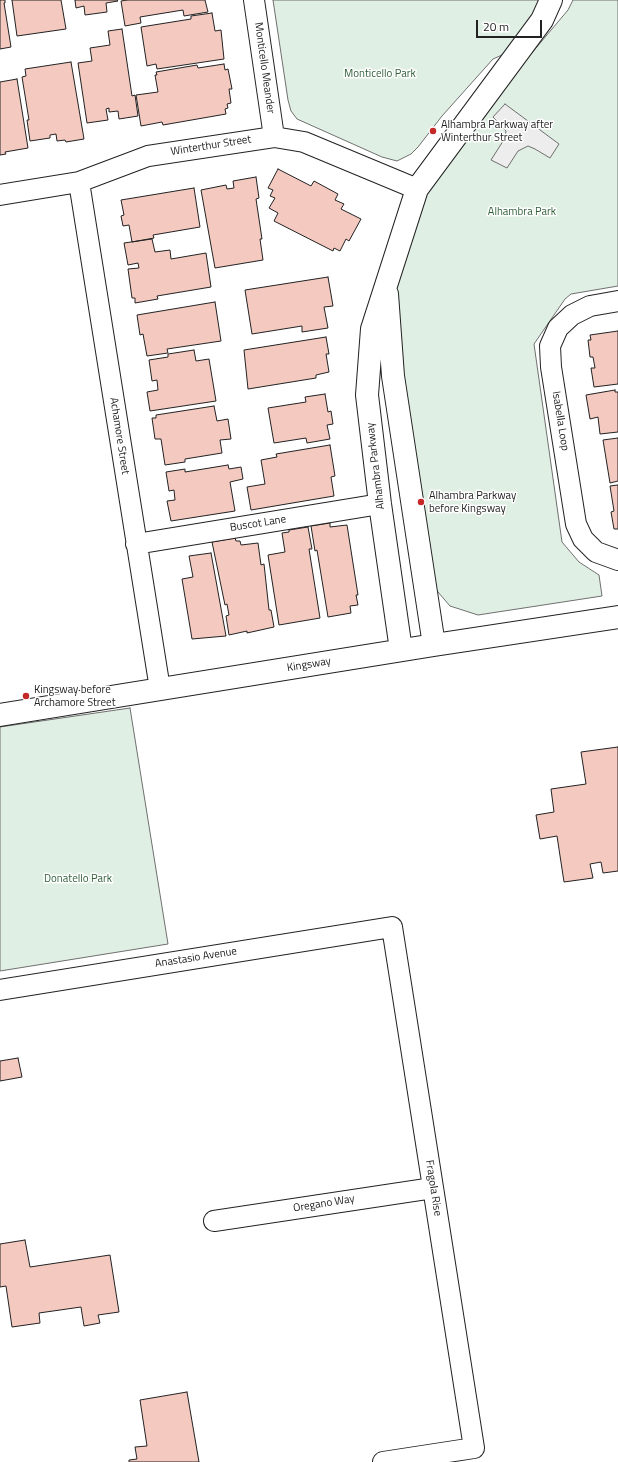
<!DOCTYPE html>
<html>
<head>
<meta charset="utf-8">
<style>
  body { margin:0 }
  #map { position:relative; width:618px; height:1462px; overflow:hidden; background:#fff; font-family:"Titillium Web",sans-serif }
  canvas { display:block }
  .scale { position:absolute; left:476px; top:20px; width:66px; height:18px; box-sizing:border-box; border:2px solid #222; border-top:0; padding-left:5px; font-size:12px; line-height:14px; white-space:nowrap; color:#222; -webkit-text-stroke:3px #fff; paint-order:stroke }
</style>
</head>
<body>
<div id="map">
<canvas width="618" height="1462"></canvas>
<div class="scale">20 m</div>
</div>
<script>
const c = document.querySelector('canvas').getContext('2d');
c.lineJoin = 'round';
function fillPath(path, color) {
  c.fillStyle = color;
  c.fill(path, 'evenodd');
}
function toPath(rows) {
  const path = new Path2D();
  for (const r of rows) {
    path.moveTo(r[0], r[1]);
    for (let i = 2; i < r.length; i += 2) path.lineTo(r[i], r[i + 1]);
  }
  return path;
}
function trace(path, color, width, dash) {
  c.strokeStyle = color;
  c.lineWidth = width;
  c.lineCap = dash ? 'butt' : 'round';
  c.setLineDash(dash || []);
  c.stroke(path);
}
function write(font, color, halo, rows, align = 'center') {
  c.font = font + ' "Titillium Web",sans-serif';
  c.lineWidth = 3;
  c.setLineDash([]);
  c.textBaseline = 'middle';
  c.strokeStyle = halo;
  c.fillStyle = color;
  for (const [text, x, y, turn = 0] of rows) {
    c.save();
    c.translate(x, y);
    c.rotate((+turn || 0) * Math.PI / 180);
    c.textAlign = isNaN(turn) ? turn : align;
    if (halo) c.strokeText(text, 0, 0);
    c.fillText(text, 0, 0);
    c.restore();
  }
}
const green = toPath([
  [273,0,543,0,534,18,502,55,493,59,442,116,418,147,411,154,397,161,382,157,297,119,291,111,288,100,273,0],
  [573,0,618,0,618,286,571,294,565,299,534,344,562,542,579,562,599,575,602,596,478,615,450,606,432,585,387,283,417,189,568,10,573,0],
  [130,708,168,944,0,971,0,727,130,708]
]);
fillPath(green, '#e0efe3');
trace(green, '#6f6f6f', 1);
const parking = toPath([
  [505,104,559,144,550,158,535,149,528,146,518,151,507,168,491,160,505,138,506,131,493,117,505,104]
]);
fillPath(parking, '#ededed');
trace(parking, '#6f6f6f', 1);
const building = toPath([
  [0,0,5,0,5,3,4,3,11,47,0,49,0,0],
  [12,0,61,0,66,29,17,36,12,0],
  [75,0,117,0,118,1,106,3,107,12,85,15,84,6,76,8,75,0],
  [127,0,205,0,208,12,184,16,183,10,140,17,141,23,125,26,121,1,127,0],
  [212,13,215,31,221,30,224,59,157,69,156,64,147,66,141,27,191,19,191,16,212,13],
  [122,29,132,96,135,95,138,116,119,119,118,111,109,112,109,108,106,109,108,120,87,123,78,63,92,61,90,48,110,45,108,31,122,29],
  [71,62,84,139,66,142,65,140,57,141,56,134,50,135,50,138,30,141,27,120,29,120,22,77,26,76,25,69,71,62],
  [224,64,225,70,228,69,232,89,229,89,231,103,227,104,228,108,225,109,226,114,163,125,162,122,141,126,136,95,158,92,155,75,157,75,156,72,197,65,198,68,224,64],
  [17,79,28,148,5,152,6,154,0,155,0,82,17,79],
  [278,169,311,186,314,181,338,194,335,200,344,204,341,209,361,219,349,241,346,239,340,251,334,248,333,251,274,221,278,213,269,208,275,198,270,196,273,190,268,188,278,169],
  [256,177,259,198,256,199,262,239,260,239,263,260,215,268,201,190,226,185,227,189,234,188,233,181,256,177],
  [194,188,200,227,153,235,154,238,132,242,129,225,123,226,121,216,124,215,121,200,194,188],
  [152,239,155,252,170,250,171,259,206,253,211,287,157,296,158,299,135,303,135,298,132,298,128,269,139,268,138,263,128,265,124,243,152,239],
  [328,277,333,306,324,307,328,328,302,332,302,326,252,334,245,290,328,277],
  [215,302,221,341,167,349,168,353,147,356,143,334,140,335,137,315,215,302],
  [618,331,618,384,594,387,591,368,595,368,593,357,590,357,588,340,591,340,590,335,618,331],
  [326,337,329,354,326,354,329,372,316,375,316,378,248,389,244,350,326,337],
  [194,350,196,361,209,359,216,401,150,411,147,392,158,390,157,380,152,381,149,360,168,357,168,354,194,350],
  [615,390,615,392,618,392,618,432,600,434,598,417,590,419,586,395,615,390],
  [325,394,328,412,331,411,333,424,327,425,330,439,307,443,306,438,274,443,268,408,306,402,305,397,325,394],
  [214,406,217,421,228,419,231,439,220,440,222,453,185,459,185,462,165,465,161,439,155,439,152,418,156,418,156,415,214,406],
  [618,438,618,481,610,483,603,440,618,438],
  [330,445,335,476,331,477,334,496,251,510,247,487,265,484,261,460,277,457,276,454,330,445],
  [228,465,229,469,241,467,243,479,230,482,235,511,171,521,167,501,175,500,174,490,169,491,166,472,185,469,185,472,228,465],
  [618,485,618,529,614,529,611,512,614,511,610,486,618,485],
  [330,523,330,527,347,525,358,595,356,595,358,605,350,606,351,613,328,617,317,550,315,551,311,526,330,523],
  [308,527,312,549,309,549,320,618,279,625,268,555,285,552,282,533,289,532,289,530,308,527],
  [235,538,236,541,240,541,241,545,258,543,261,565,264,564,269,610,271,610,274,627,247,633,247,631,229,635,226,616,229,615,227,604,225,605,212,542,235,538],
  [211,553,226,636,192,639,182,579,193,577,189,556,211,553],
  [618,747,618,871,603,873,601,862,590,864,593,878,564,882,557,836,540,839,536,815,554,812,551,789,586,784,581,752,618,747],
  [18,1058,22,1077,0,1081,0,1061,18,1058],
  [25,1240,30,1267,110,1255,119,1312,98,1315,100,1323,84,1326,81,1307,39,1313,40,1323,12,1327,6,1286,0,1287,0,1244,25,1240],
  [187,1392,199,1462,129,1462,129,1460,137,1459,135,1447,147,1446,140,1400,187,1392]
]);
fillPath(building, '#f3c9c0');
trace(building, '#222', 1);
const minor = toPath([
  [254,0,274,137],
  [79,182,160,689],
  [0,195,79,182,148,156,274,137,304,142,417,189],
  [618,301,590,306,572,315,558,328,550,346,551,367,576,524,583,539,596,552,618,560],
  [136,544,380,504],
  [0,990,392,927,474,1448,383,1462],
  [214,1221,433,1188]
]);
const tertiary = toPath([
  [387,294,393,376,434,645],
  [401,650,380,504,367,395,372,329,417,189,542,20,551,0],
  [0,715,434,645,618,617]
]);
trace(minor, '#222', 22);
trace(tertiary, '#222', 24);
trace(minor, '#fff', 20);
trace(tertiary, '#fff', 22);
for (const [x, y, r, color] of [
  [433,131,4,"#c62828"],
  [421,502,4,"#c62828"],
  [26,696,4,"#c62828"]
]) {
  const dot = new Path2D();
  dot.arc(x, y, r, 0, 2 * Math.PI);
  c.fillStyle = color;
  c.fill(dot);
  trace(dot, '#fff', 1.5);
}
write('11px', '#222', '#fff', [
  ["Monticello Meander",264,68,82],
  ["Winterthur Street",211,146,-9],
  ["Isabella Loop",560,421,81],
  ["Achamore Street",119,436,81],
  ["Alhambra Parkway",376,466,-97],
  ["Buscot Lane",258,524,-9],
  ["Kingsway",309,665,-9],
  ["Anastasio Avenue",196,958,-9],
  ["Fragola Rise",433,1188,81],
  ["Oregano Way",324,1204,-9]
]);
write('11px', '#2f5e38', '#fff', [
  ["Monticello Park",380,74],
  ["Alhambra Park",522,212],
  ["Donatello Park",78,879]
]);
write('11px', '#222', '#fff', [
  ["Alhambra Parkway after",441,125],
  ["Winterthur Street",441,138],
  ["Alhambra Parkway",429,496],
  ["before Kingsway",429,509],
  ["Kingsway before",34,690],
  ["Archamore Street",34,703]
], 'left');
</script>
</body>
</html>
